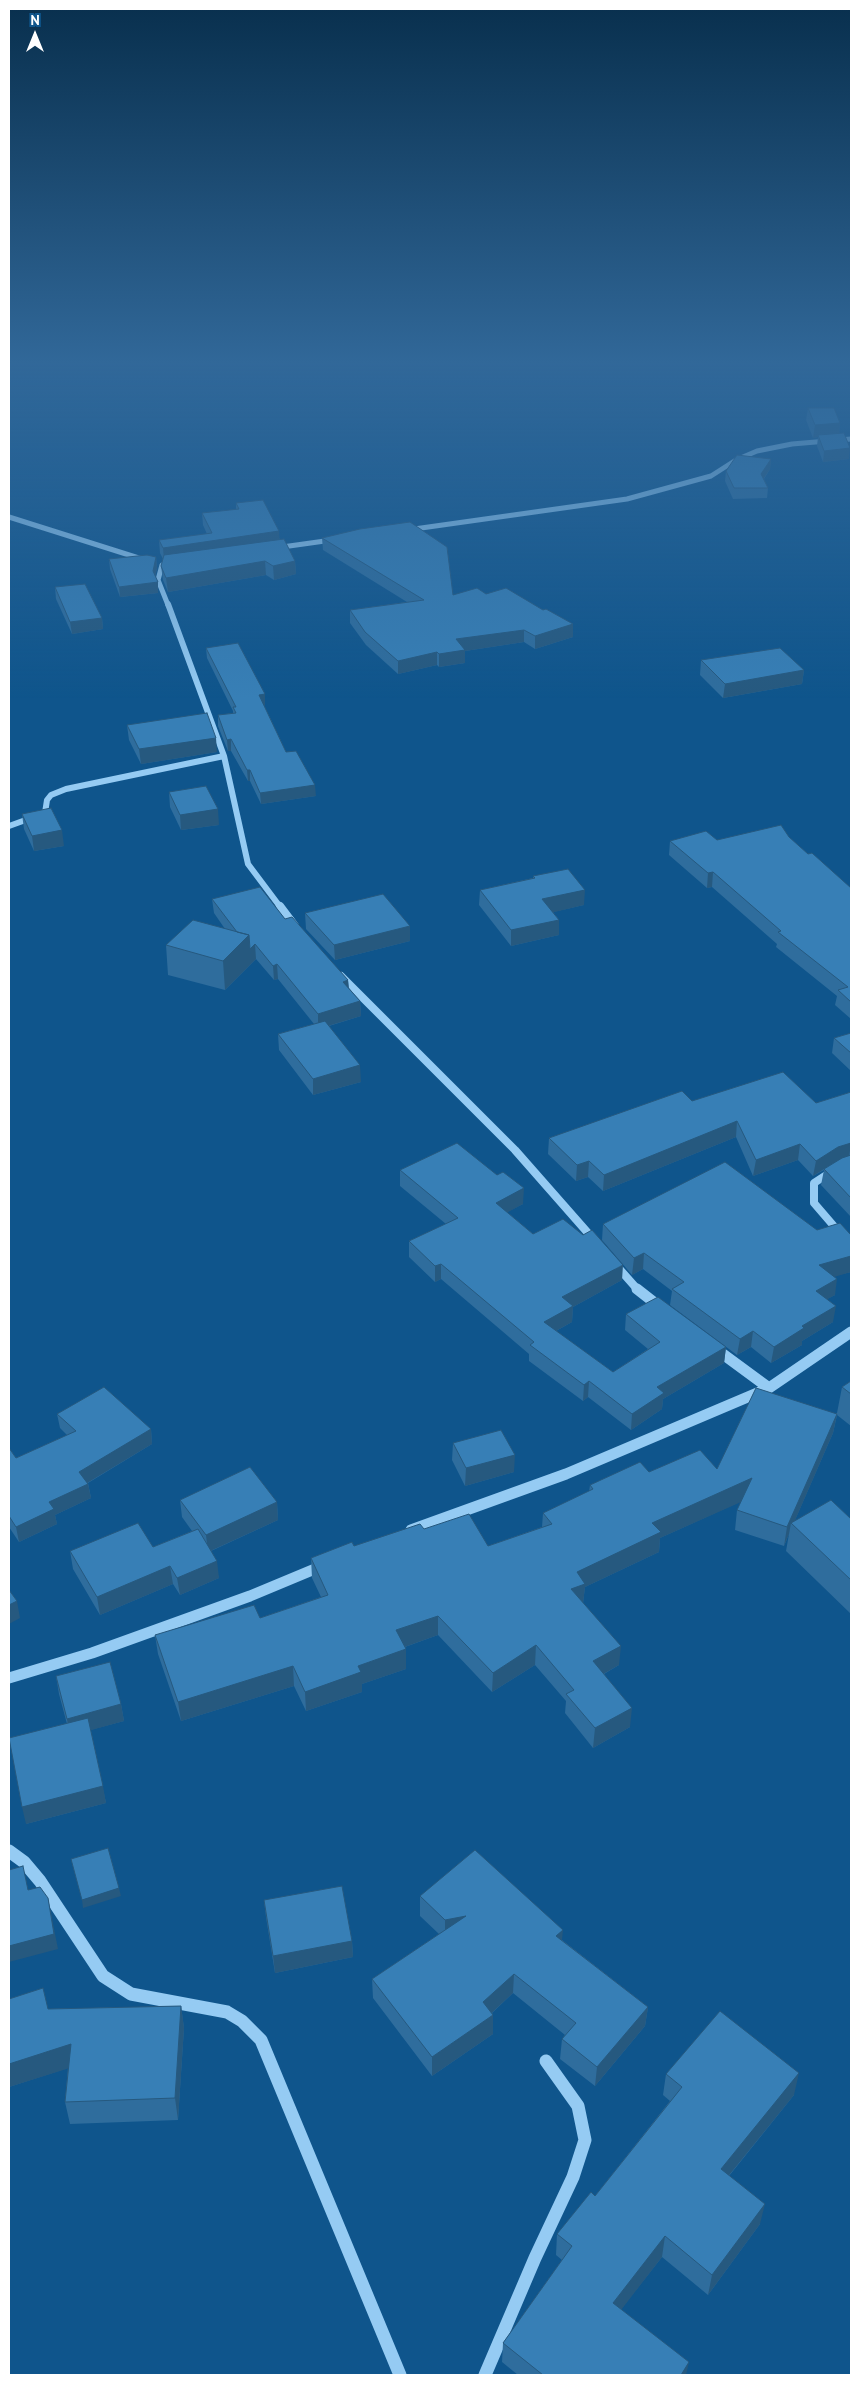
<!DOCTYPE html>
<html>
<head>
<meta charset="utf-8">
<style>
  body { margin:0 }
  #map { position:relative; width:860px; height:2384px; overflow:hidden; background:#0f558c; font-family:"PT Sans",sans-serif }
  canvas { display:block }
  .frame { position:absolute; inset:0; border:10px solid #fff; pointer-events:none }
  .north { position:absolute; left:10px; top:10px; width:50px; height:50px; -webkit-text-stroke:4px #0f558c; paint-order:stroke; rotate:0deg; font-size:14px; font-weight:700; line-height:20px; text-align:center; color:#fff }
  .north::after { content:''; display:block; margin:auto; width:18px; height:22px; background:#fff; clip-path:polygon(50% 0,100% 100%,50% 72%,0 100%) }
</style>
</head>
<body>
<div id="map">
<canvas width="860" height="2384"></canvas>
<div class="frame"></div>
<div class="north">N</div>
</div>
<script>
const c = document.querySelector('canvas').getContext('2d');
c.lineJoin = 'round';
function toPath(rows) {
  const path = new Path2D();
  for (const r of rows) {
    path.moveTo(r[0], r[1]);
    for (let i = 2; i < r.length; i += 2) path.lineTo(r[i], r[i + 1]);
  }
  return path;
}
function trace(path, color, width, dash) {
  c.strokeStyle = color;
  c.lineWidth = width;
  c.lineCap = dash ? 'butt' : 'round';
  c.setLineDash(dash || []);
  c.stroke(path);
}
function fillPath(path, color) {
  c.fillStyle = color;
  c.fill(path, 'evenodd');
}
trace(toPath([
  [9,517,145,560],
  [407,530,627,499,711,476,736,460,757,451,792,444,851,439],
  [275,548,332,540],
  [162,565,158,580,168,605]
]), '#95cbf3', 5);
trace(toPath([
  [168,604,224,756,248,864,281,908],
  [9,826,45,813,47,800,51,795,66,789,224,756]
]), '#95cbf3', 6);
trace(toPath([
  [280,906,295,926],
  [341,976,515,1150,595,1241],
  [851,1164,837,1168,814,1183,814,1203,851,1246],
  [615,1264,638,1290]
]), '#95cbf3', 8);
trace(toPath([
  [637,1289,660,1307],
  [716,1349,769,1388],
  [411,1530,566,1474,769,1388,851,1332],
  [9,1678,92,1653,250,1596,322,1566]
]), '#95cbf3', 11);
trace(toPath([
  [9,1851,24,1862,40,1881,103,1976,131,1994,227,2012,242,2021,261,2040,400,2375],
  [485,2375,535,2258,573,2177,585,2140,578,2106,546,2061]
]), '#95cbf3', 13);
fillPath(toPath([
  [808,408,840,423,839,434,849,459,823,462,817,446,818,437,813,438,806,420],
  [771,459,770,469,764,479,768,488,767,498,733,499,725,481,726,471],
  [236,503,280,539,295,561,296,574,274,580,266,575,168,592,163,580,161,566,163,559,160,553,159,540,207,534,203,525,202,513,236,510],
  [322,538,453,595,486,594,543,610,573,624,573,637,535,649,524,642,465,651,465,663,439,667,437,665,398,674,366,645,350,623,350,610,407,602,323,550],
  [156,557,157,568,155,576,158,582,158,593,120,597,110,569,109,559],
  [55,587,102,618,103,629,72,634,56,599],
  [206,648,265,705,264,705,286,752,316,796,261,804,250,781,248,781,231,751,228,751,218,726,218,715,233,713,233,711,207,658],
  [701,660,804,670,802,684,723,698,700,675],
  [127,725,217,752,141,764,129,740],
  [169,792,219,825,181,830,170,807],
  [22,814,64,846,34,851,24,829],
  [789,837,808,854,851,888,851,1019,835,1005,837,996,776,947,777,944,712,887,707,888,669,855,670,841,717,840],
  [533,876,584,905,553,912,559,920,559,935,511,946,479,905,480,890,533,878],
  [212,899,285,919,348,980,349,988,360,1001,361,1016,329,1026,361,1082,313,1095,279,1050,278,1034,314,1024,278,979,274,980,256,959,225,990,168,975,166,945,225,929,214,913],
  [305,913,410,926,410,941,335,960,306,929],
  [851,1033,851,1071,832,1053,834,1038],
  [851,1092,851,1217,821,1185,824,1170,813,1176,798,1160,753,1176,736,1137,603,1191,588,1177,576,1181,548,1154,549,1138,692,1101,816,1103],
  [400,1170,523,1204,507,1212,533,1234,622,1280,573,1307,572,1322,556,1331,613,1372,648,1349,625,1330,626,1314,726,1347,724,1363,663,1399,662,1409,631,1430,588,1397,583,1401,529,1361,529,1354,441,1279,435,1282,409,1257,409,1241,446,1224,400,1186],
  [603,1224,817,1230,850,1234,851,1228,851,1272,834,1276,835,1295,827,1299,833,1322,802,1341,802,1345,771,1363,751,1347,737,1355,670,1305,672,1291,643,1269,632,1275,602,1240],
  [851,1381,851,1426,837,1415,833,1433,795,1520,851,1519,851,1614,786,1551,789,1534,784,1546,735,1530,737,1510,742,1501,660,1538,659,1552,585,1587,583,1603,619,1665,604,1674,630,1727,593,1748,565,1713,566,1701,535,1665,492,1692,438,1635,405,1647,406,1669,362,1684,362,1692,306,1711,294,1686,181,1721,158,1654,155,1635,260,1618,321,1597,312,1578,311,1558,354,1546,424,1529,488,1546,542,1527,543,1513,589,1492,590,1485,649,1472,717,1469,837,1413,842,1387],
  [57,1414,151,1429,152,1444,88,1483,91,1498,55,1515,57,1524,19,1542,9,1527,9,1448,16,1458,67,1435,60,1428],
  [453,1443,514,1472,465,1486,452,1460],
  [180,1500,277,1502,278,1520,211,1551,219,1578,180,1595,173,1584,100,1615,73,1569,70,1551,153,1547,192,1531,182,1517],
  [56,1676,121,1704,124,1721,90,1730,106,1803,26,1824,67,1724,59,1694],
  [420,1896,562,1940,648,2007,645,2026,595,2086,560,2059,562,2039,565,2035,513,1993,492,2013,493,2015,493,2034,432,2076,373,1998,372,1979,439,1934,420,1916],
  [264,1900,352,1941,353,1957,275,1973,266,1917],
  [181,2006,184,2028,178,2120,70,2124,65,2102,68,2068,9,2087,48,2009],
  [666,2074,794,2095,729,2176,760,2224,708,2295,662,2257,621,2309,686,2375,518,2375,502,2362,503,2343,562,2260,556,2255,557,2234,595,2196,670,2101,663,2095]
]), '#2f6d9d');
fillPath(toPath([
  [840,423,839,436,818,435,818,437,813,438,815,425],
  [850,448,849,459,823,462,824,451],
  [771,459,770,469,760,484,761,474],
  [279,531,280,544,164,560,163,548],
  [156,557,157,568,154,581,153,571],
  [265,561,266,575,168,592,166,578],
  [295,561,296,574,274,580,273,566],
  [158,582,158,593,120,597,119,587],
  [102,618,103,629,72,634,70,622],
  [573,624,573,637,535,649,535,636],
  [524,630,524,642,465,651,465,663,439,667,439,654,456,639],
  [437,652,437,665,398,674,398,661],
  [804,670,802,684,723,698,725,684],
  [265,694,265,705,260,706,259,695],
  [216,738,217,752,141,764,139,749],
  [231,739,231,751,228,751,227,740],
  [247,770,250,770,250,781,248,781],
  [315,785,316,796,261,804,260,793],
  [218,809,219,825,181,830,180,815],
  [62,830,64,846,34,851,32,836],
  [713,872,712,887,707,888,708,873],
  [585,890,584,905,542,915,542,899],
  [559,920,559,935,511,946,511,930],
  [410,926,410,941,335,960,334,945],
  [249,935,251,964,225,990,223,961],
  [255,944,256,959,251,964,250,949],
  [277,964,278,979,274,980,273,966],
  [348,980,349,995,343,982],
  [360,1001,361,1016,318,1029,318,1014],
  [360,1065,361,1082,313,1095,313,1079],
  [737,1121,736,1137,603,1191,604,1175],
  [851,1143,849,1158,835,1162,813,1176,816,1161,838,1147],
  [800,1144,798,1160,753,1176,756,1160],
  [589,1161,588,1177,576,1181,577,1165],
  [524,1188,523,1204,495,1219,496,1203],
  [644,1253,643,1269,632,1275,634,1258],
  [851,1256,851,1272,817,1282,819,1265],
  [441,1264,441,1279,435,1282,435,1266],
  [623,1265,622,1280,573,1307,572,1322,543,1338,544,1322,562,1297],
  [837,1279,835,1295,813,1307,816,1291],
  [836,1306,833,1322,802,1341,802,1345,771,1363,774,1347,802,1326],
  [753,1331,751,1347,737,1355,740,1339],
  [726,1347,724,1363,663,1399,662,1409,631,1430,632,1414,657,1387],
  [589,1381,588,1397,583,1401,584,1385],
  [837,1414,833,1433,793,1525,791,1523,789,1534,784,1546,787,1527],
  [151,1429,152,1444,82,1486,79,1472],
  [515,1455,514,1472,465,1486,466,1468],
  [752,1478,750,1498,660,1538,659,1552,585,1587,583,1603,571,1589,577,1572,652,1523],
  [88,1484,91,1498,55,1515,57,1524,19,1542,16,1527,49,1502],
  [277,1502,278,1520,208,1552,206,1535],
  [217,1561,219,1578,180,1595,177,1578],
  [170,1566,173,1584,100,1615,97,1597],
  [17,1601,20,1618,9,1624,9,1605],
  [438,1616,438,1635,396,1650,396,1630],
  [536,1645,535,1665,492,1692,493,1673],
  [621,1646,619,1665,591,1681,593,1661],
  [406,1649,406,1669,362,1684,362,1692,306,1711,305,1692,358,1666],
  [293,1666,294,1686,181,1721,178,1702],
  [121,1704,124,1721,70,1736,67,1719],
  [632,1708,630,1727,593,1748,595,1728],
  [103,1786,106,1803,26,1824,22,1807],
  [119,1888,121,1896,83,1908,82,1900],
  [48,1898,58,1949,9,1962,9,1946],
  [466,1916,445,1939,445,1920],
  [563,1930,561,1949,556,1936],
  [352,1941,353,1957,275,1973,273,1956],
  [514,1974,513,1993,483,2021,483,2002],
  [181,2006,184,2028,178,2120,175,2098],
  [648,2007,645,2026,595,2086,597,2067],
  [493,2015,493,2034,432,2076,432,2057],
  [71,2044,76,2066,9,2087,9,2064],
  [799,2073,794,2095,717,2190,721,2169],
  [765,2204,760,2224,708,2295,712,2275],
  [665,2236,662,2257,611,2323,613,2303],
  [689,2362,686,2375,681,2375]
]), '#26597f');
const building = toPath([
  [808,408,834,408,840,423,815,425,808,408],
  [844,433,850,448,824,451,818,435,844,433],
  [737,455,771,459,761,474,768,488,734,488,726,471,737,455],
  [263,500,279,531,163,548,159,540,212,533,202,513,239,509,236,503,263,500],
  [410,522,447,547,453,595,477,588,486,594,506,588,543,610,546,609,573,624,535,636,524,630,456,639,465,650,439,654,437,652,398,661,365,632,350,610,424,600,322,538,360,529,410,522],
  [284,539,295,561,273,566,265,561,166,578,161,566,164,555,284,539],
  [147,555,156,557,153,571,158,582,119,587,109,559,147,555],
  [85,584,102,618,70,622,55,587,85,584],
  [238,643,265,694,259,695,286,752,296,751,315,785,260,793,250,770,247,770,231,739,227,740,218,715,236,713,233,707,236,707,206,648,238,643],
  [780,648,804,670,725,684,701,660,780,648],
  [207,713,216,738,139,749,127,725,207,713],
  [206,786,218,809,180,815,169,792,206,786],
  [51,808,62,830,32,836,22,814,51,808],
  [781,825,789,837,808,854,812,853,851,888,851,1002,838,990,848,987,778,932,781,931,713,872,708,873,670,841,706,831,717,840,781,825],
  [568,869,585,890,542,899,559,920,511,930,480,890,535,878,533,876,568,869],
  [260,887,285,919,292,917,348,980,343,982,360,1001,318,1014,277,964,273,966,255,944,250,949,249,935,237,932,212,899,260,887],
  [383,894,410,926,334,945,305,913,383,894],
  [193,920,249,935,223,961,166,945,193,920],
  [325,1021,360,1065,313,1079,278,1034,325,1021],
  [851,1033,851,1053,834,1038,851,1033],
  [783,1072,816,1103,851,1092,851,1143,838,1147,816,1161,800,1144,756,1160,737,1121,604,1175,589,1161,577,1165,549,1138,682,1091,692,1101,783,1072],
  [457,1143,497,1175,503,1172,524,1188,496,1203,533,1234,563,1219,583,1235,592,1230,623,1265,562,1297,573,1306,544,1322,613,1372,660,1342,626,1314,658,1297,726,1347,657,1387,664,1393,632,1414,589,1381,584,1385,530,1345,534,1342,441,1264,435,1266,409,1241,458,1218,400,1170,457,1143],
  [851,1155,851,1198,824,1169,842,1158,851,1155],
  [725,1162,817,1230,840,1223,850,1234,851,1235,851,1256,819,1265,837,1279,816,1291,836,1306,802,1326,804,1328,774,1347,753,1331,740,1339,672,1289,684,1282,644,1253,634,1258,603,1224,725,1162],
  [851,1381,851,1394,842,1387,851,1381],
  [104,1387,151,1429,79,1472,88,1484,49,1502,54,1509,16,1527,9,1516,9,1448,16,1458,76,1431,57,1414,104,1387],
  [756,1388,837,1414,787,1527,737,1510,752,1478,652,1523,661,1532,577,1572,585,1584,571,1589,621,1646,593,1661,632,1708,595,1728,566,1694,574,1690,536,1645,493,1673,438,1616,396,1630,406,1649,358,1666,361,1672,305,1692,293,1666,178,1702,155,1635,254,1605,260,1618,328,1595,311,1558,352,1542,354,1546,420,1524,424,1529,469,1514,488,1546,552,1524,543,1513,593,1489,590,1485,640,1462,649,1472,700,1450,717,1469,756,1388],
  [501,1430,515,1455,466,1468,453,1443,501,1430],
  [250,1467,277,1502,206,1535,180,1500,250,1467],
  [831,1500,851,1519,851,1580,791,1523,831,1500],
  [138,1523,153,1547,198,1529,217,1561,177,1578,170,1566,97,1597,70,1551,138,1523],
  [9,1590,17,1601,9,1605,9,1590],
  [110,1662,121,1704,67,1719,56,1676,110,1662],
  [88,1718,103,1786,22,1807,9,1738,88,1718],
  [108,1848,119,1888,82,1900,71,1859,108,1848],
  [475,1850,563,1930,556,1936,648,2007,597,2067,562,2039,576,2023,514,1974,483,2002,493,2015,432,2057,372,1979,466,1916,445,1920,420,1896,475,1850],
  [23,1866,28,1890,40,1887,48,1898,54,1934,9,1946,9,1870,23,1866],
  [342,1886,352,1941,273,1956,264,1900,342,1886],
  [43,1988,48,2009,181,2006,175,2098,65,2102,71,2044,9,2064,9,1999,43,1988],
  [720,2011,799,2073,721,2169,765,2204,712,2275,665,2236,613,2303,689,2362,681,2375,543,2375,503,2343,572,2246,557,2234,591,2192,595,2196,682,2087,666,2074,720,2011]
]);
fillPath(building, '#377fb6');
trace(building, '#26597f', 1);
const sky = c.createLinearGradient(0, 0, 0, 699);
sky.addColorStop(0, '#082f4d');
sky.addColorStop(0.52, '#316899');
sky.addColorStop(1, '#31689900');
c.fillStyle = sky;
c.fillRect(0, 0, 860, 699);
</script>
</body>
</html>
